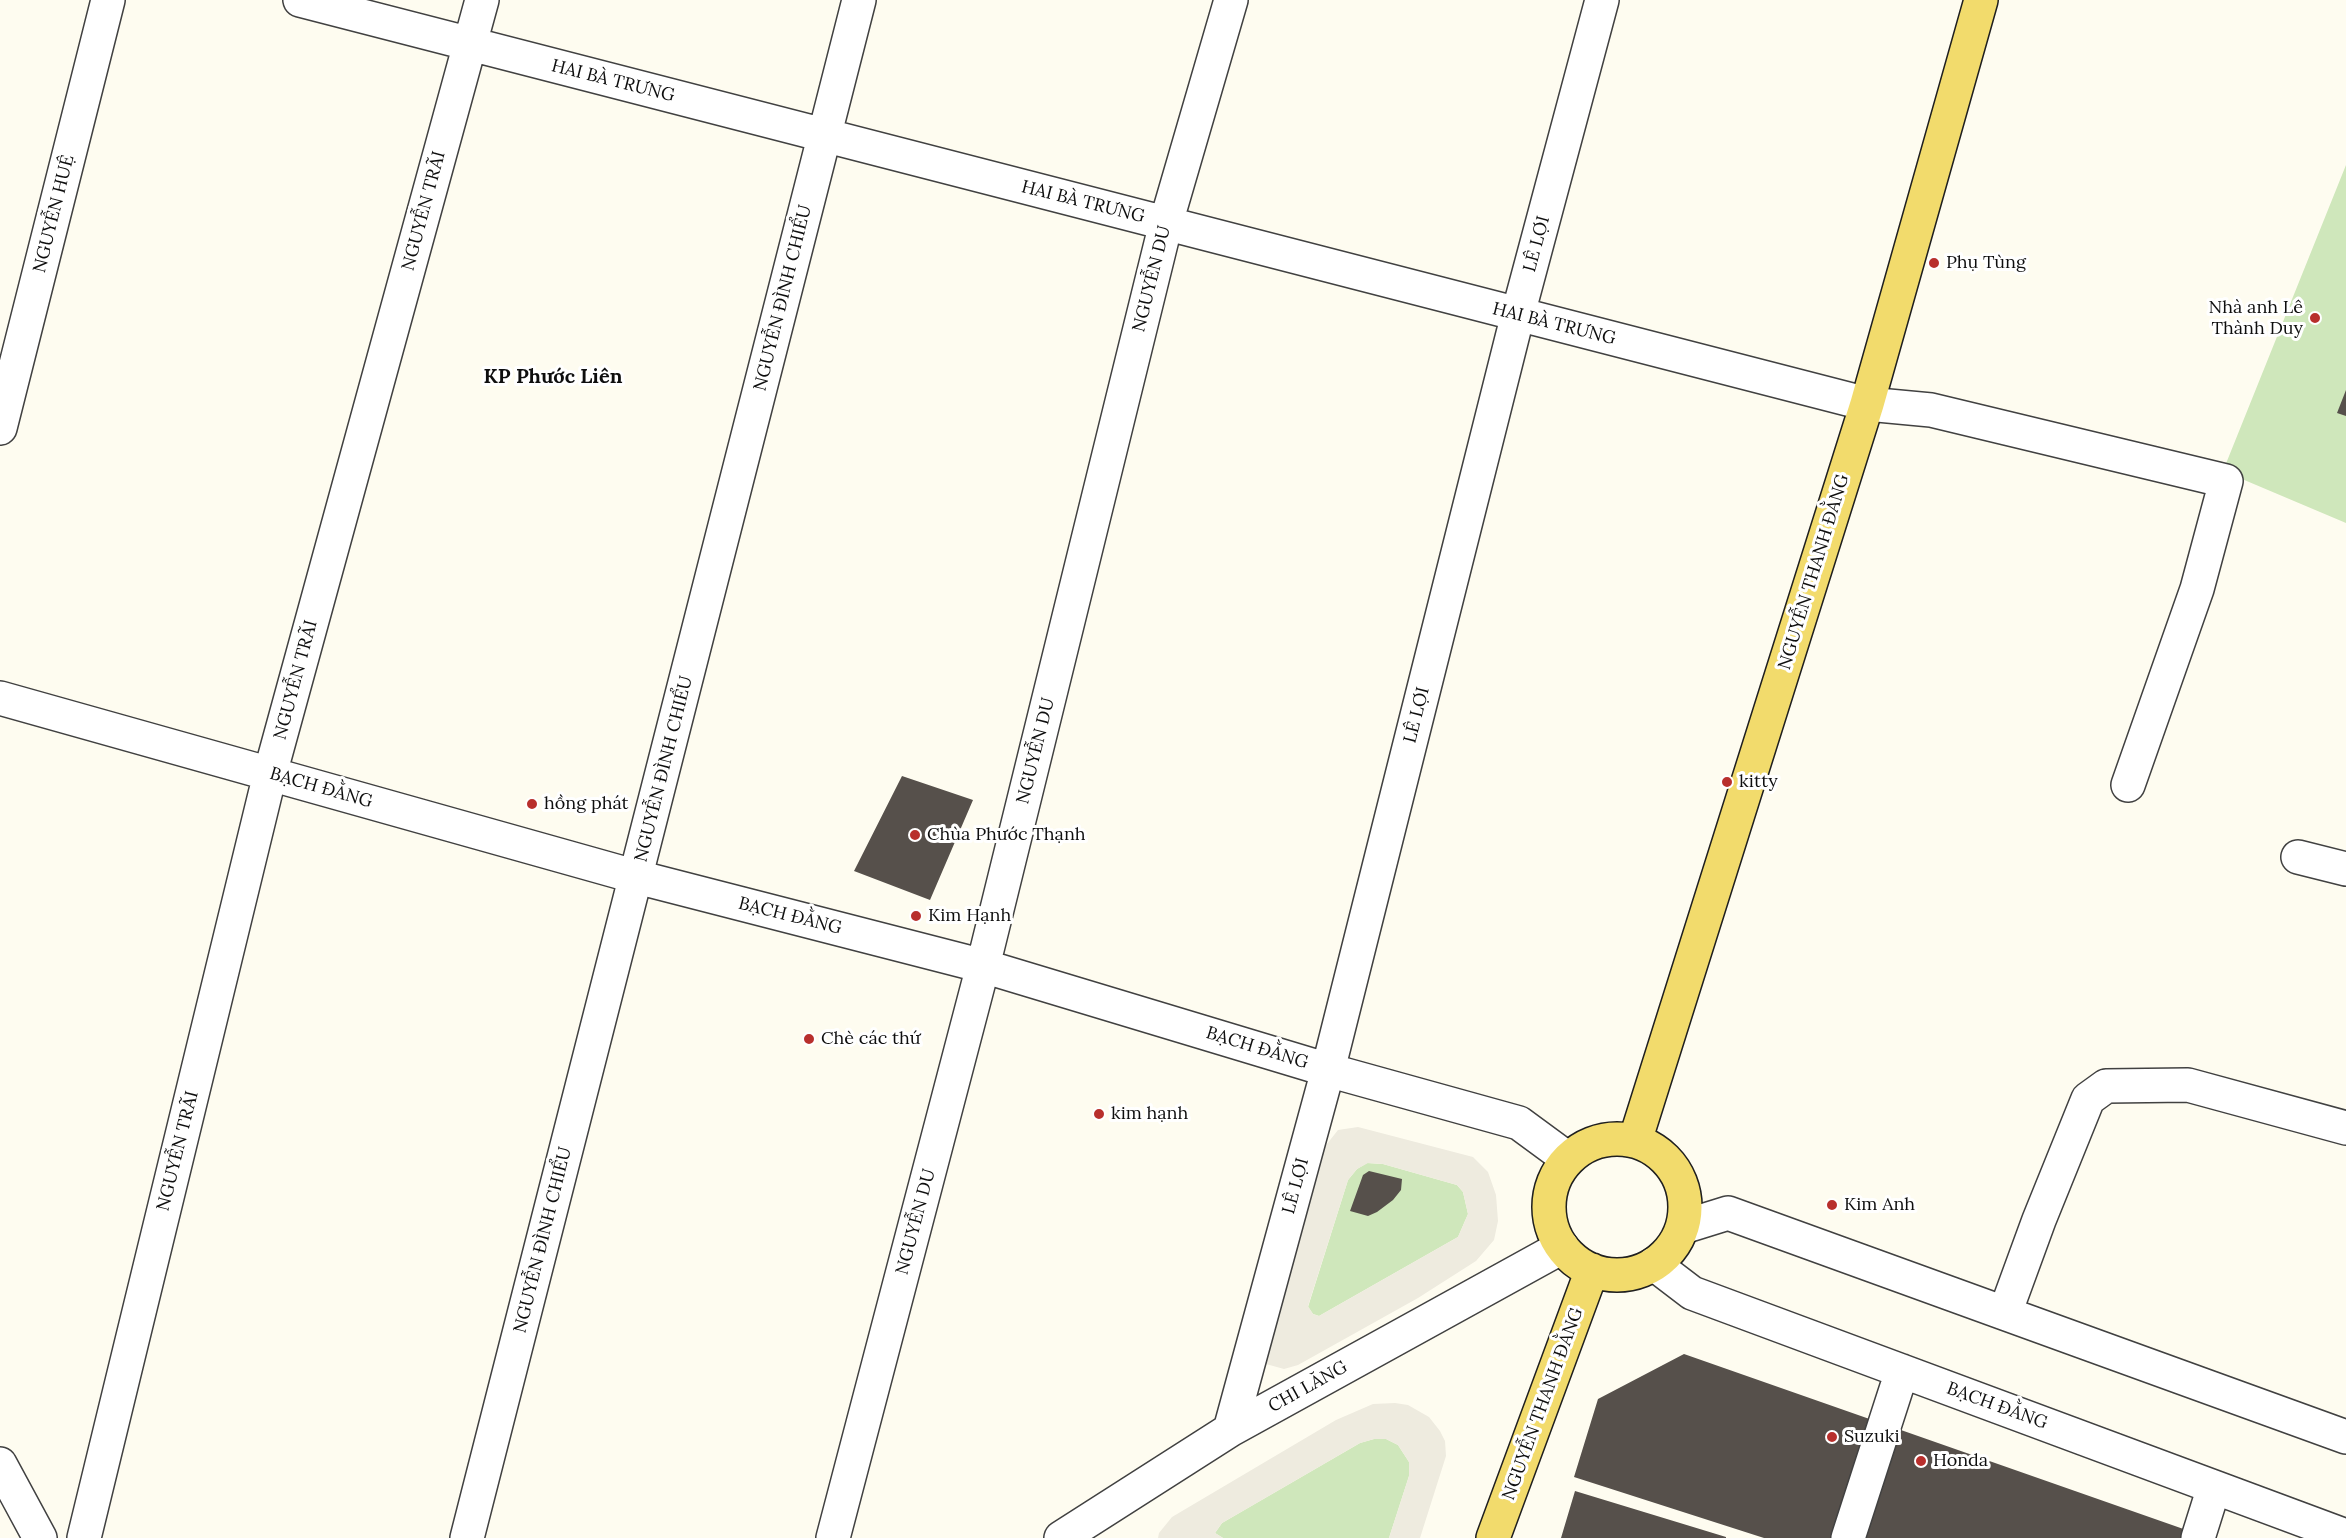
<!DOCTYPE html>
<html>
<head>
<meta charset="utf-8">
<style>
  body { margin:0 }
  canvas { display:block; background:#fefcf0 }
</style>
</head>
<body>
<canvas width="2346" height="1538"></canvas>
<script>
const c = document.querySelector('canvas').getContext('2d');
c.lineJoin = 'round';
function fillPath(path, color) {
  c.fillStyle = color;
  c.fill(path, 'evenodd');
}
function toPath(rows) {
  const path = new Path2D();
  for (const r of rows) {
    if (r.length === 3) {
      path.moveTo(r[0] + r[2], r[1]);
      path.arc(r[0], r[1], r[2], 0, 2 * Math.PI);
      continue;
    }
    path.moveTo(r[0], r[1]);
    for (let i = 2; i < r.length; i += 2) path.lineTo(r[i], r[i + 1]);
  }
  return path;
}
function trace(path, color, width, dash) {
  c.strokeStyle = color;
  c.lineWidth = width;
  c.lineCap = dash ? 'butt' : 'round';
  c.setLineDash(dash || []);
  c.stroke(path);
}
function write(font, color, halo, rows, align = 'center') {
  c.font = font + ' Lora,serif';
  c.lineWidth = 6;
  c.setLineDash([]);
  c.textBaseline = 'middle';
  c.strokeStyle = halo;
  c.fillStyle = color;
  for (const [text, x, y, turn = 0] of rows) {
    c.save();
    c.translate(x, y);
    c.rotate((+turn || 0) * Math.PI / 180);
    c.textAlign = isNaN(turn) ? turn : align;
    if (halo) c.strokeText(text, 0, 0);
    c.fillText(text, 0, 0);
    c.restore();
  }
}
fillPath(toPath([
  [2346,165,2346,523,2223,471],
  [1367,1163,1383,1164,1457,1185,1463,1192,1468,1214,1458,1237,1319,1316,1313,1314,1308,1307,1348,1180,1357,1169],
  [1374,1439,1386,1439,1398,1445,1409,1462,1409,1476,1389,1538,1223,1538,1215,1533,1222,1523,1360,1443]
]), '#cfe7bb');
fillPath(toPath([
  [1358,1127,1473,1157,1488,1172,1496,1195,1498,1221,1494,1240,1476,1261,1418,1298,1298,1365,1284,1369,1266,1364,1263,1356,1319,1154,1338,1130],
  [1368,1163,1383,1164,1457,1185,1463,1192,1468,1214,1458,1237,1319,1316,1313,1314,1308,1306,1348,1180,1357,1169],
  [1395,1403,1408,1405,1429,1417,1440,1431,1445,1441,1446,1456,1420,1538,1389,1538,1409,1476,1409,1462,1398,1445,1386,1439,1374,1439,1360,1443,1222,1523,1215,1533,1223,1538,1158,1538,1159,1533,1172,1517,1336,1420,1373,1404]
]), '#eeebdf');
fillPath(toPath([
  [2346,390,2346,416,2337,413],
  [902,776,973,800,930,900,854,871],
  [1369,1171,1402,1179,1401,1190,1393,1200,1377,1212,1368,1216,1350,1211,1363,1175],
  [1684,1354,2192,1532,2191,1538,1764,1538,1574,1477,1598,1399],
  [1575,1491,1726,1537,1726,1538,1561,1538]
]), '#56504b');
const minor = toPath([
  [300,0,1867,404,1931,410,2226,481,2197,589,2128,785],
  [0,428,108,0],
  [0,698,637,877,983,966,1328,1070,1519,1123,1568,1159],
  [2298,857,2346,869],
  [1683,1227,1728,1213,2346,1437],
  [1654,1264,1692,1293,2346,1536],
  [2005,1313,2039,1220,2088,1099,2106,1086,2188,1085,2346,1128],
  [1230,1430,1328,1070,1518,314,1602,0],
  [0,1464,40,1538],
  [84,1538,270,774,482,0],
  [467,1538,859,0],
  [833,1538,983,966,1166,223,1231,0],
  [1061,1538,1230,1430,1562,1247],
  [1848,1538,1902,1371],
  [2198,1538,2214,1487]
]);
const major = toPath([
  [1617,1207,68],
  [1635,1141,1867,404,1981,0],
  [1493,1538,1592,1270]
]);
trace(minor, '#414141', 36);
trace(major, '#1f1f1f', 36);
trace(minor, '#fff', 33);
trace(major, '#f2db6c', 33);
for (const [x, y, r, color] of [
  [1934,263,6,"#b82f2c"],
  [2315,318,6,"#b82f2c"],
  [1727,782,6,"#b82f2c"],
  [532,804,6,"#b82f2c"],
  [915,835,6,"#b82f2c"],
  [916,916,6,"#b82f2c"],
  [809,1039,6,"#b82f2c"],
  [1099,1114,6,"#b82f2c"],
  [1832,1205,6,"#b82f2c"],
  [1832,1437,6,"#b82f2c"],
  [1921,1461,6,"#b82f2c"]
]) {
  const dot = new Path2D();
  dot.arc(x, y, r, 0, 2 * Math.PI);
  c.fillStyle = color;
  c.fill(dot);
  trace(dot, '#fff', 2);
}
write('18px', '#0e0e0e', '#fff', [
  ["HAI BÀ TRƯNG",613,81,14],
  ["HAI BÀ TRƯNG",1083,202,14],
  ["NGUYỄN TRÃI",424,211,-75],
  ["NGUYỄN HUỆ",54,214,-76],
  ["LÊ LỢI",1537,244,-75],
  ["NGUYỄN DU",1152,279,-76],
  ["NGUYỄN ĐÌNH CHIỂU",783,298,-76],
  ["HAI BÀ TRƯNG",1554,324,14],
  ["NGUYỄN THANH ĐẰNG",1814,572,-73],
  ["NGUYỄN TRÃI",296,680,-75],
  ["LÊ LỢI",1417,715,-76],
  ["NGUYỄN DU",1036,751,-76],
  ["NGUYỄN ĐÌNH CHIỂU",664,769,-76],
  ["BẠCH ĐẰNG",321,788,16],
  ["BẠCH ĐẰNG",790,916,14],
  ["BẠCH ĐẰNG",1257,1048,17],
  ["NGUYỄN TRÃI",178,1151,-76],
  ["LÊ LỢI",1296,1186,-75],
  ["NGUYỄN DU",916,1222,-75],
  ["NGUYỄN ĐÌNH CHIỂU",543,1240,-76],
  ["CHI LĂNG",1308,1387,-29],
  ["NGUYỄN THANH ĐẰNG",1543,1404,-70],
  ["BẠCH ĐẰNG",1997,1406,20]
]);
write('18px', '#0e0e0e', '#fff', [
  ["Phụ Tùng",1946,263],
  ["Nhà anh Lê",2303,308,"right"],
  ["Thành Duy",2303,329,"right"],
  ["kitty",1739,782],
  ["hồng phát",544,804],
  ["Chùa Phước Thạnh",927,835],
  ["Kim Hạnh",928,916],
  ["Chè các thứ",821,1039],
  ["kim hạnh",1111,1114],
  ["Kim Anh",1844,1205],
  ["Suzuki",1844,1437],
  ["Honda",1933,1461]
], 'left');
write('bold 20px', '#0e0e0e', '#fff', [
  ["KP Phước Liên",553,377]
]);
</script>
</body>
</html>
